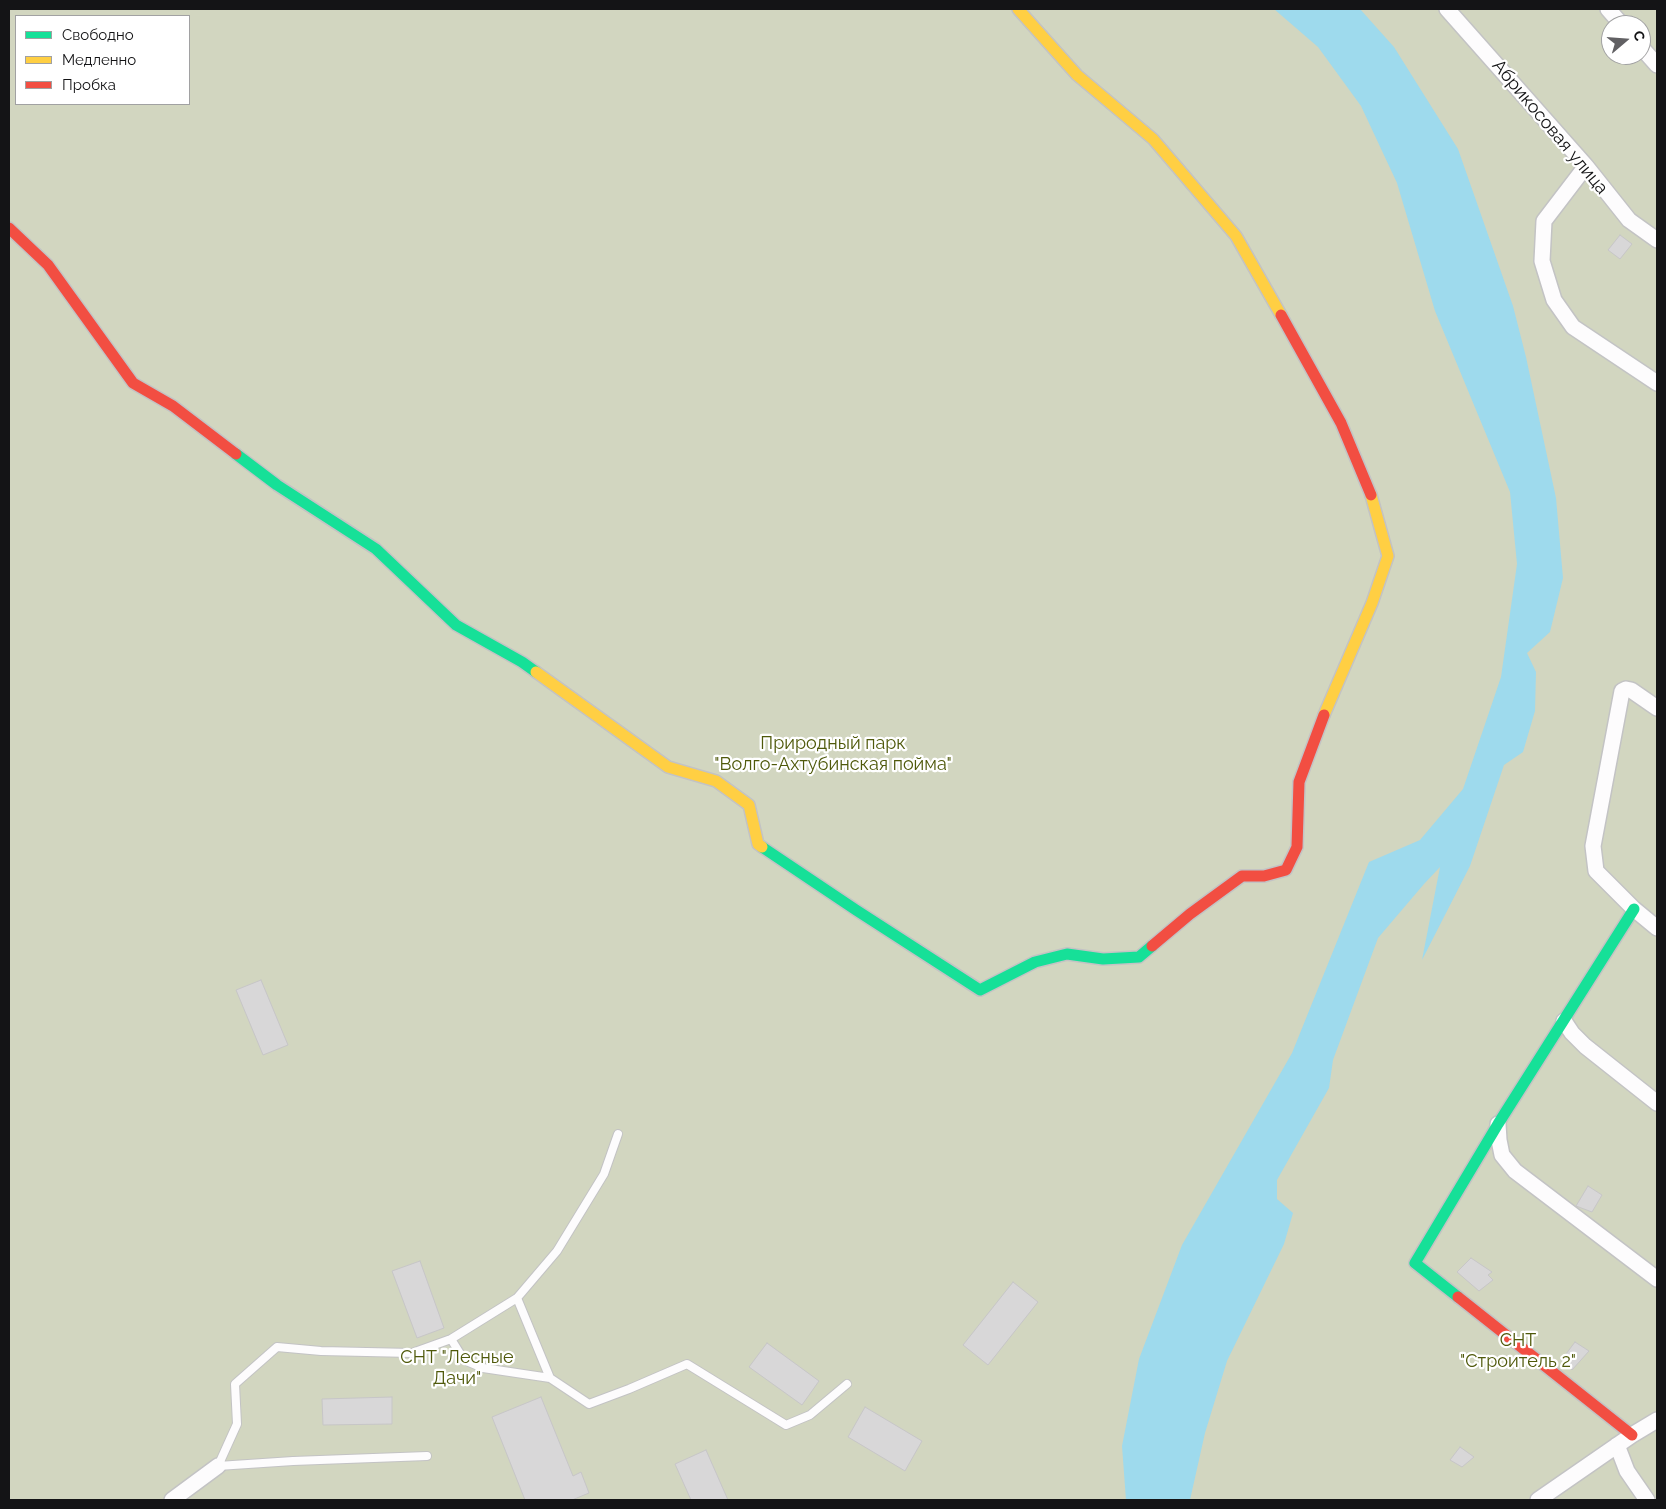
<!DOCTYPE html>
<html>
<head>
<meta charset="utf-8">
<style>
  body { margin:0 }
  #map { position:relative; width:1666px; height:1509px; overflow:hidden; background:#efeef1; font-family:Raleway,sans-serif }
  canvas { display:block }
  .frame { position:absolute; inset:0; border:10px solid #141416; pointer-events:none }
  .legend { position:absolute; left:15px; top:15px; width:175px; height:90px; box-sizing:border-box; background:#fff; border:1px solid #a1a1a2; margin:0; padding:6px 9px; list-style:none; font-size:15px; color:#141416 }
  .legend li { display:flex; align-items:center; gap:10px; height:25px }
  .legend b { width:25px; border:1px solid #a1a1a2 }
  .north { position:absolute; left:1601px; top:15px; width:50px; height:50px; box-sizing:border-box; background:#fff; border:1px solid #a1a1a2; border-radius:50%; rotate:72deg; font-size:14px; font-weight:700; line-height:20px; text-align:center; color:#141416 }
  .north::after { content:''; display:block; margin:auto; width:18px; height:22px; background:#616063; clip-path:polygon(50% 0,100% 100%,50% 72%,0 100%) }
</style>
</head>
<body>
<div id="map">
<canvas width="1666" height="1509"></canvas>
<div class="frame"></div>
<ul class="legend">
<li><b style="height:6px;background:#16e098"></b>Свободно</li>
<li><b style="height:6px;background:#ffcf43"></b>Медленно</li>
<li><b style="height:6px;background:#f24e42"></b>Пробка</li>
</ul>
<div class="north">С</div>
</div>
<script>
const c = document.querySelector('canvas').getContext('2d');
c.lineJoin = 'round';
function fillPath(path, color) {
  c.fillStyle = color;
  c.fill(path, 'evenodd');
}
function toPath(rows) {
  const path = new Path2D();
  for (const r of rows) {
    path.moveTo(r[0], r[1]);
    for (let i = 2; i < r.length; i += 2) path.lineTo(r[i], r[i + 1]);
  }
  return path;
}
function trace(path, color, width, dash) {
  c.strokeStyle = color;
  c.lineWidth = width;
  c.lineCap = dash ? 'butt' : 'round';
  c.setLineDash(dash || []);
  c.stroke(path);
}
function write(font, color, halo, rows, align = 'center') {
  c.font = font + ' Raleway,sans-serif';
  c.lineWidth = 4.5;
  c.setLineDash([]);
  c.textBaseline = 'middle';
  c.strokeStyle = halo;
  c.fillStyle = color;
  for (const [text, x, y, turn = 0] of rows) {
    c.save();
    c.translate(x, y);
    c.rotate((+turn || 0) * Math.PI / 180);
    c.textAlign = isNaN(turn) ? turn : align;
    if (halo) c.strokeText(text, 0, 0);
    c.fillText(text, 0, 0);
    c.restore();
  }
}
fillPath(toPath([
  [9,9,1657,9,1657,1500,9,1500],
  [16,16,189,16,189,104,16,104],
  [1611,25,1641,25,1641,55,1611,55]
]), '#d2d6c0');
fillPath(toPath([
  [1274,9,1360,9,1394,47,1458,149,1513,306,1526,357,1556,498,1563,578,1550,632,1527,653,1536,672,1535,711,1523,752,1504,765,1470,866,1422,960,1440,867,1424,884,1378,938,1333,1060,1329,1088,1277,1180,1277,1199,1293,1213,1284,1244,1227,1361,1205,1433,1190,1500,1126,1500,1122,1446,1139,1359,1182,1245,1292,1053,1369,862,1420,840,1463,789,1501,677,1517,564,1510,492,1435,311,1397,183,1361,106,1318,47]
]), '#9edaed');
const building = toPath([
  [1620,235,1632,244,1620,259,1608,250,1620,235],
  [261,980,288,1045,263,1055,236,990,261,980],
  [1588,1186,1602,1195,1592,1212,1576,1206,1588,1186],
  [1471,1258,1492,1272,1488,1275,1493,1280,1479,1291,1457,1272,1471,1258],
  [420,1261,444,1328,417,1338,392,1271,420,1261],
  [1013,1282,1038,1302,988,1365,963,1345,1013,1282],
  [1575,1342,1589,1351,1572,1370,1563,1358,1575,1342],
  [767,1343,819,1381,802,1405,749,1367,767,1343],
  [392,1397,392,1424,323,1425,322,1399,392,1397],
  [541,1397,573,1476,581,1472,589,1493,572,1500,525,1500,492,1417,541,1397],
  [865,1407,922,1441,905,1471,848,1437,865,1407],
  [1460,1447,1474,1457,1462,1467,1450,1460,1460,1447],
  [706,1450,728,1500,691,1500,675,1464,706,1450]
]);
fillPath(building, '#d8d7d8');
trace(building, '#c7c6c7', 1);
const lane = toPath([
  [517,1298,550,1378],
  [451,1339,464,1360,483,1368,550,1378,589,1404,629,1389,687,1364,786,1425,810,1415,847,1384],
  [427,1456,293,1461,218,1466,237,1424,235,1384,277,1347,321,1351,412,1353,451,1339,517,1298,557,1251,604,1174,618,1134]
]);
const street = toPath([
  [1447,9,1586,166,1629,220,1657,240],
  [1608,9,1622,25],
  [1641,47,1657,65],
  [1586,166,1544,221,1542,261,1554,300,1573,327,1657,383],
  [1657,708,1631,690,1626,689,1622,691,1593,846,1596,871,1634,909,1657,928],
  [1564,1021,1572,1033,1585,1046,1657,1103],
  [1498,1124,1499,1140,1502,1155,1515,1171,1657,1279],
  [1617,1445,1627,1471,1647,1500],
  [172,1500,218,1466],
  [1538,1500,1632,1435,1657,1420]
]);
const fast = toPath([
  [236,454,277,485,376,549,456,625,522,662,536,672],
  [762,847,856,910,980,990,1035,962,1067,954,1103,959,1139,957,1152,946],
  [1458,1297,1415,1263,1498,1124,1634,909]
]);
const slow = toPath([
  [1018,9,1077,75,1153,139,1236,236,1281,315],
  [536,672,668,767,716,781,749,805,758,844,762,847],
  [1324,715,1372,603,1388,556,1371,495]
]);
const jam = toPath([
  [9,228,48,265,133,383,173,406,236,454],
  [1281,315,1341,423,1371,495],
  [1152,946,1190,914,1242,876,1264,876,1286,870,1297,847,1299,782,1324,715],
  [1458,1297,1632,1435]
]);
trace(lane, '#c3c3c4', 10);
trace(street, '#c3c3c4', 18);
trace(fast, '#c3c3c4', 14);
trace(slow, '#c3c3c4', 14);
trace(jam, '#c3c3c4', 14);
trace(lane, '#fdfcfd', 8);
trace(street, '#fdfcfd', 15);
trace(fast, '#16e098', 11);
trace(slow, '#ffcf43', 11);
trace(jam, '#f24e42', 11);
write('18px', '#141416', '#fff', [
  ["Абрикосовая улица",1550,127,50]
]);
write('18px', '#4f590a', '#fff', [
  ["Природный парк",833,744],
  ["\"Волго-Ахтубинская пойма\"",833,765],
  ["СНТ",1518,1341],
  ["\"Строитель 2\"",1518,1362],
  ["СНТ \"Лесные",457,1358],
  ["Дачи\"",457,1379]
]);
</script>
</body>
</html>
